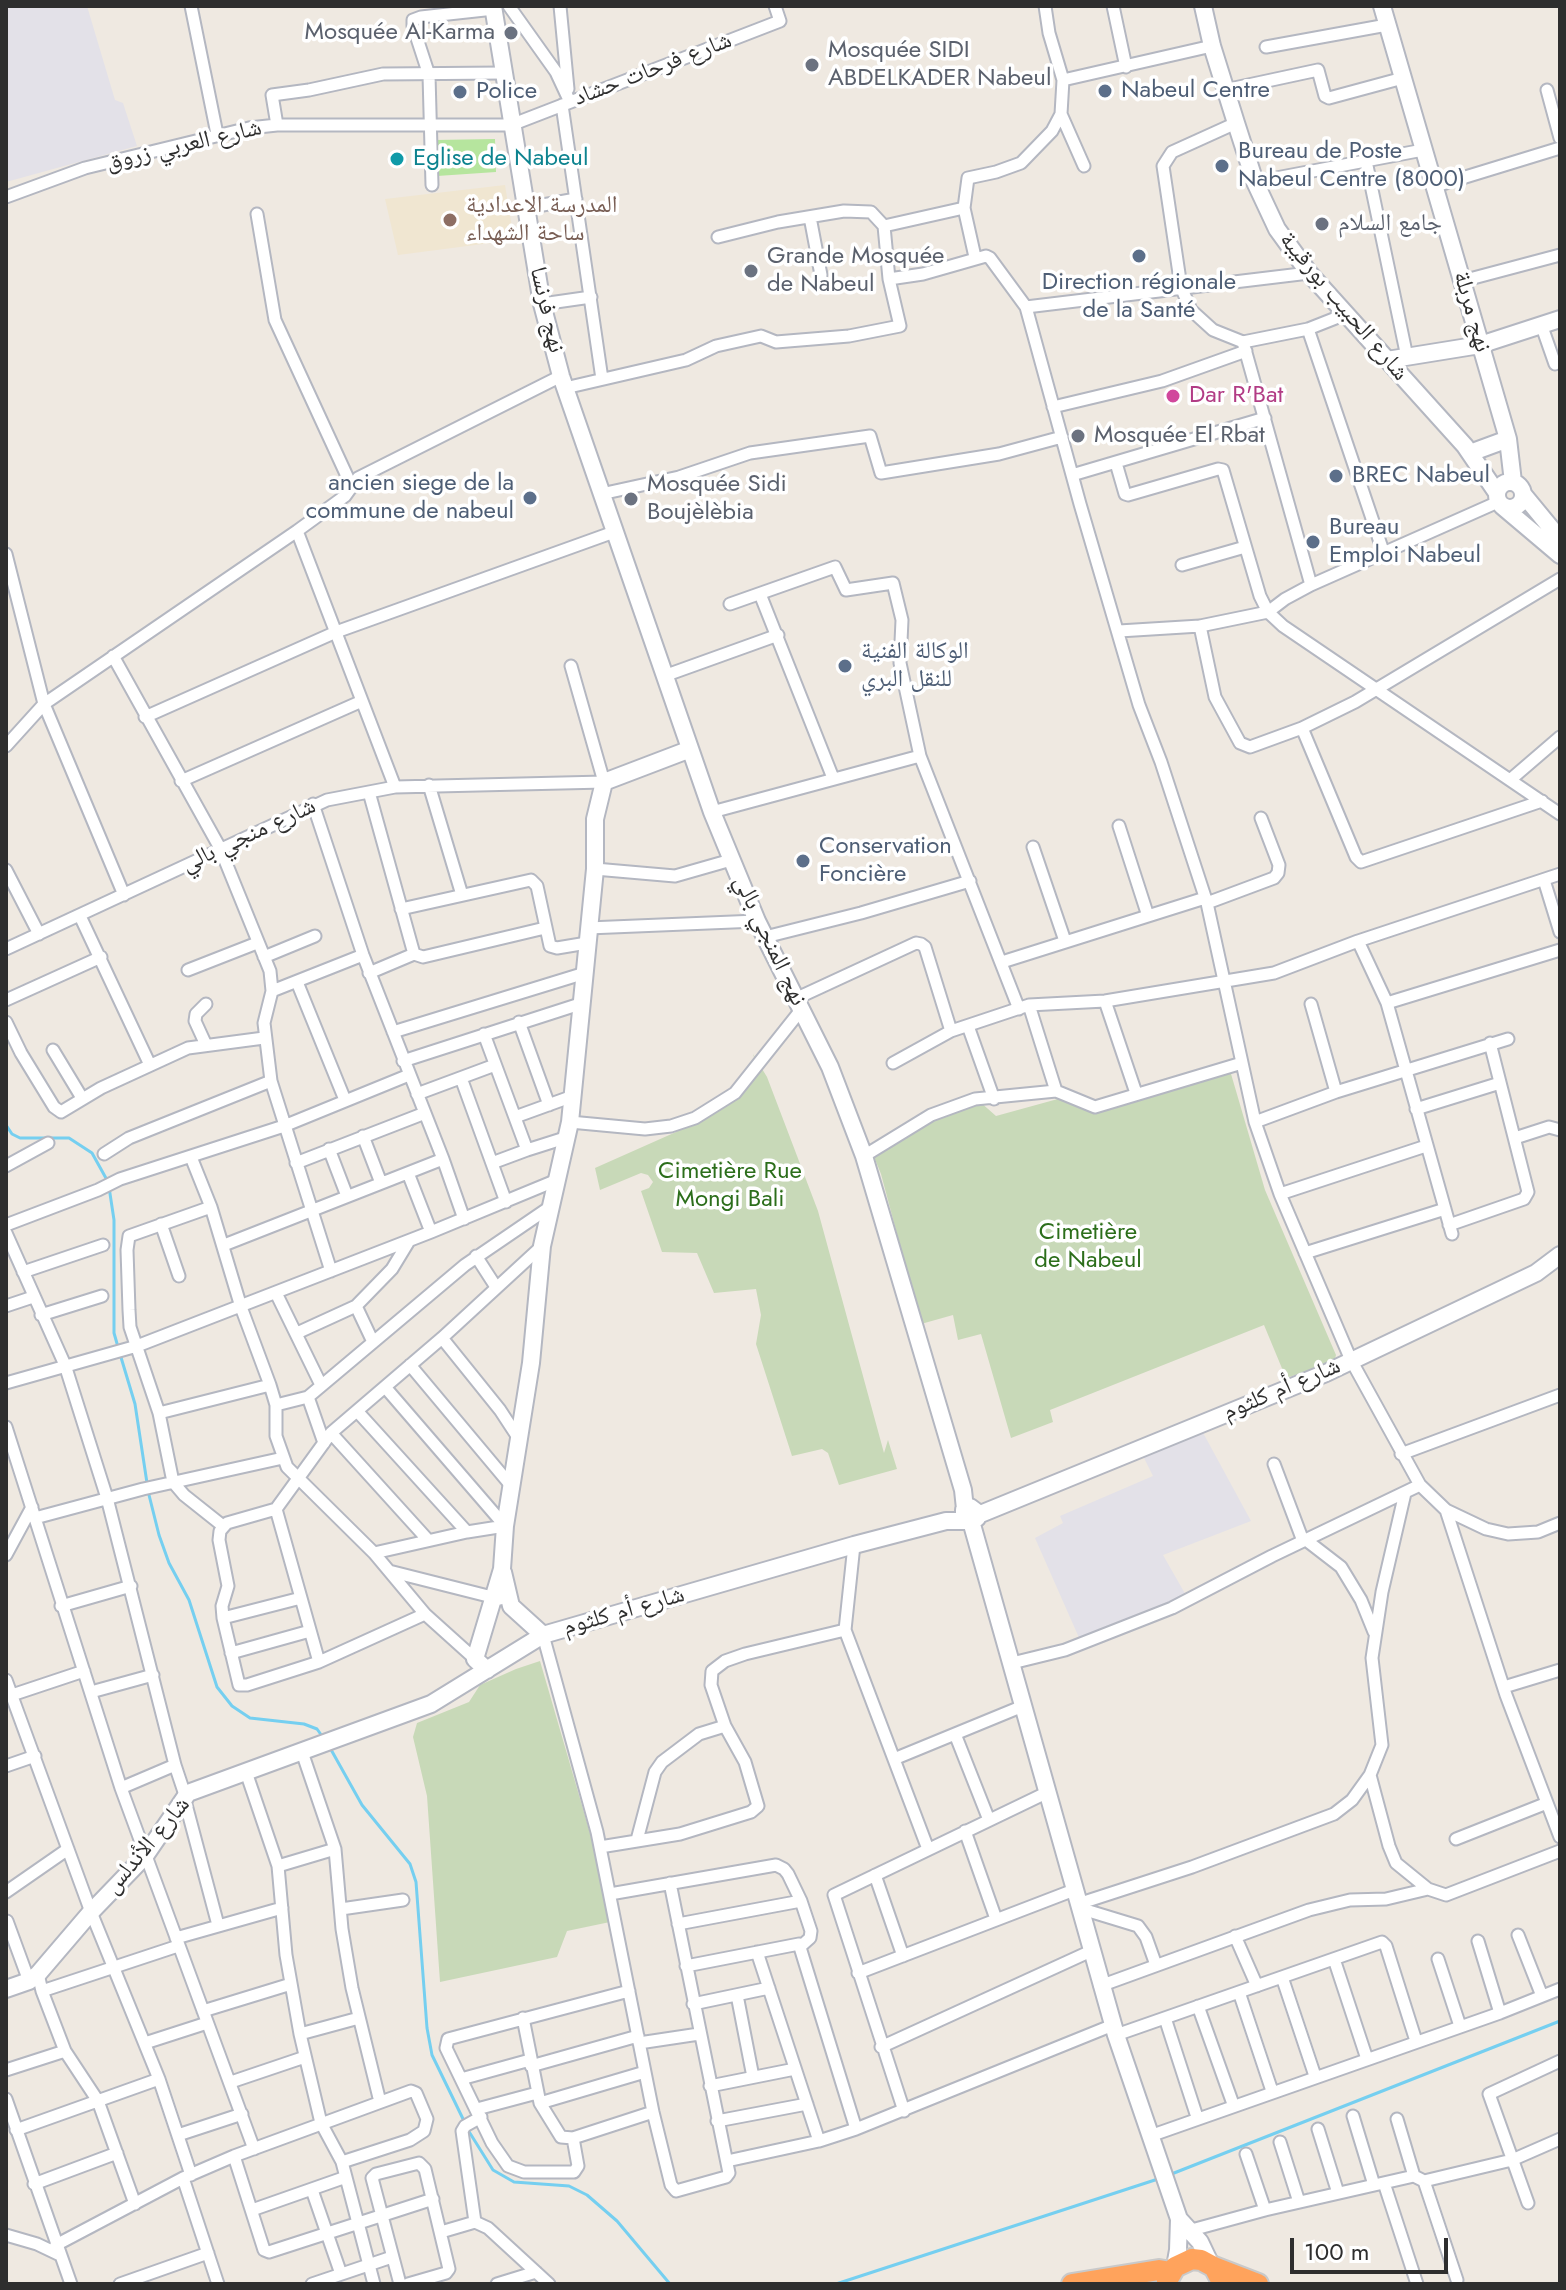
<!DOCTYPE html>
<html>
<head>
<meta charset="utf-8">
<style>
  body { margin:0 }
  #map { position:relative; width:1566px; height:2290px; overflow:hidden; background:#efe9e1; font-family:Jost,sans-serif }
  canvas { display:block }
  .frame { position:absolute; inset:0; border:8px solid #2e2e2e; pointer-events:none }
  .scale { position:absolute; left:1290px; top:2238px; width:158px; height:36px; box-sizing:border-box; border:4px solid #2e2e2e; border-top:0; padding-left:10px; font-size:24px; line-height:28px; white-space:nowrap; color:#2e2e2e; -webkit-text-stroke:6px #fff; paint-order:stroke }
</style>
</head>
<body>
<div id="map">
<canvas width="1566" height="2290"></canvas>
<div class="frame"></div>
<div class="scale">100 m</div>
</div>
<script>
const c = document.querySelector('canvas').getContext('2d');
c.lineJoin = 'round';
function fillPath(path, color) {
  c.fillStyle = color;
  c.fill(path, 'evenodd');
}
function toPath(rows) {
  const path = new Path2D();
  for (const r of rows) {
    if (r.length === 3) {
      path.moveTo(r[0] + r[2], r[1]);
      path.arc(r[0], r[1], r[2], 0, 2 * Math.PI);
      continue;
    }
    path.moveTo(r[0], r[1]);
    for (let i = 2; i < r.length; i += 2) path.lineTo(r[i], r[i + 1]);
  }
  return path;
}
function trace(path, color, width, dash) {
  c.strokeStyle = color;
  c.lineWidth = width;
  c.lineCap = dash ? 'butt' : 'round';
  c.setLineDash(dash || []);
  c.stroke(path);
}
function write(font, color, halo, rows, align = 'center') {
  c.font = font + ' Jost,"Noto Naskh Arabic",sans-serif';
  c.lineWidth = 7;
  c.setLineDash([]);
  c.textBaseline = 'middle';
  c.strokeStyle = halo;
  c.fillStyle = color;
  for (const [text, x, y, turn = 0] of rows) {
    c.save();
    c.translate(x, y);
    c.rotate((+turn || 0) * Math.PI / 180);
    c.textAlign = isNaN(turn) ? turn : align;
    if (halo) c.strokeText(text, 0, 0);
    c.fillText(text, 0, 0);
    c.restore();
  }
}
fillPath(toPath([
  [6,6,87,6,115,100,123,103,137,146,6,182],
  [1201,1429,1251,1521,1163,1555,1191,1604,1084,1649,1035,1538,1063,1523,1060,1516,1153,1476,1141,1452]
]), '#e3e1e8');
fillPath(toPath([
  [505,185,514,240,398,255,385,199]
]), '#f0e6d1');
fillPath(toPath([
  [495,139,496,172,437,176,435,140]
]), '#b6e59e');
fillPath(toPath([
  [753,1054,767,1077,818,1211,884,1453,888,1440,897,1469,839,1485,828,1453,822,1449,792,1456,756,1344,761,1315,756,1289,714,1293,697,1253,662,1252,641,1191,649,1188,653,1182,648,1175,641,1173,600,1190,595,1168,676,1132,733,1099,759,1073],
  [1229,1067,1265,1190,1336,1355,1334,1362,1286,1378,1264,1325,1050,1410,1053,1422,1011,1438,981,1334,958,1340,953,1315,921,1324,881,1174,872,1152,941,1112,976,1105,979,1101,996,1116,1065,1097,1092,1110],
  [540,1661,590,1833,610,1922,567,1931,557,1957,440,1982,427,1796,413,1737,417,1723,469,1702,480,1685,516,1669]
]), '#c8d9b8');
trace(toPath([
  [6,1125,12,1134,20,1138,69,1138,92,1153,107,1180],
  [109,1187,114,1220,114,1333,118,1347],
  [120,1354,135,1404,147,1483],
  [148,1491,159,1535,169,1563,189,1600,217,1687,232,1706,250,1718,304,1724,317,1729,322,1736],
  [329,1746,362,1805,410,1864,416,1882,427,2028,432,2055,465,2123],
  [468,2130,493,2170,514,2182,569,2186,587,2195,617,2221,670,2284],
  [1169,2175,1560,2021],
  [836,2284,1158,2179]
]), '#75cff0', 3);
const street = toPath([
  [191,6,217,134],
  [509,6,556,72,570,102],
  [560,6,568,89],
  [1113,6,1126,67],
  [1266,47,1387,25],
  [1063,80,1212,46],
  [1225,90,1318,70,1325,96,1329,98,1403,78],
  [1547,90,1560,138],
  [562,105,602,379],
  [1061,114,1084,166],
  [1236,123,1172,152,1163,166,1181,287,1191,310,1213,330,1243,342,1308,329,1346,314],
  [277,125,272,95,309,90,383,74,503,73],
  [1366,161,1407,357],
  [1255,182,1423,150],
  [432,185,429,75,413,26,413,20,421,17,494,9],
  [1436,186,1560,148],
  [6,197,85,168,249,128,277,125,511,125,780,21,775,6],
  [526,208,576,199],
  [257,214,275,320,352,487],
  [810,217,821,275],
  [884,226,964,208],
  [975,257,964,208,968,178,996,172,1021,163,1052,131,1061,114,1063,80,1049,33,1045,6],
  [1309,273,1026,307,1080,504,1139,705,1161,762,1207,903,1255,1122,1280,1194,1351,1360,1420,1485,1446,1510,1486,1529,1508,1534,1538,1532,1560,1523],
  [889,279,923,274,986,256,990,258,1026,307],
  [1462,281,1560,255],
  [542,304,591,297],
  [1541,324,1555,364],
  [1308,329,1384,554],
  [1243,342,1311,585],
  [565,388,686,360,716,346,761,336,776,342,849,336,900,326,889,279,884,226,871,212,844,211,778,222,718,237],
  [1053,407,1162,381,1246,351],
  [1116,463,1125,494,1128,495,1218,469,1223,470,1260,596,1268,612,1283,626,1560,814],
  [1072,475,1265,418],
  [601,494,679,477,750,453,870,436,881,473,999,454,1062,437],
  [297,531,395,787],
  [6,554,44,704,124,895],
  [1182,565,1245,547],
  [760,594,833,778],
  [730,604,835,567,846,590,893,583,902,620,900,663,920,756,1019,1009],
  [1200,626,1215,697,1240,743,1250,747,1302,728,1355,702,1560,579],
  [1119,631,1200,626,1268,612,1285,599,1311,585,1498,502],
  [113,656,220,848,270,971,272,991,264,1023,271,1081,331,1271],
  [664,676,778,635],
  [145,717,336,632,614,532],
  [1302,728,1356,857,1361,862,1542,801],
  [6,746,44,704,297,531,345,496,358,478,561,376],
  [1510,780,1560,737],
  [181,781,362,701],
  [429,785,462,895],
  [369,792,414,954],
  [313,804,363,955,443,1159,464,1219],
  [712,812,920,756],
  [1119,826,1148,916],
  [1033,847,1065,941],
  [595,869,675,876,731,860],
  [6,870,39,934],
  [1544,880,1560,932],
  [1207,903,1274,878,1278,873,1279,865,1261,818],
  [401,909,531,880,537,886,550,946,557,948,587,943],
  [80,916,150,1065],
  [588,928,757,921],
  [765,937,861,913,970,881],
  [1358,941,1387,1003,1452,1234],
  [6,949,327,800,395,787,604,782,571,666],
  [264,957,315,936],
  [1002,962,1205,898],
  [188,970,257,943],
  [369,973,414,954,423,957,545,928],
  [297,982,345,1100],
  [272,991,363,955],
  [795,999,916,943,921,944,925,947,951,1031],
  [6,1000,101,957],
  [1105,1001,1136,1093],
  [1387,1003,1560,950],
  [1311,1004,1336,1092],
  [1029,1005,1056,1091],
  [6,1022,21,1053,54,1107,61,1112,101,1088,188,1048,264,1038],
  [519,1022,549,1105],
  [968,1026,994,1099],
  [393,1032,585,973],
  [484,1034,527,1150,568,1137],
  [206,1045,195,1021,196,1014,206,1004],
  [53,1050,82,1098],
  [403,1061,583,1003],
  [893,1063,951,1031,1029,1005,1105,1001,1274,973,1358,941,1560,874],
  [461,1078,506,1202],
  [417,1094,495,1065],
  [1416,1109,1500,1083],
  [515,1117,573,1096],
  [570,1122,645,1129,671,1126,695,1118,735,1093,801,1010],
  [1255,1122,1336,1092,1508,1039],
  [363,1136,381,1183],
  [1515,1138,1549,1127,1560,1130],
  [329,1149,347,1196],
  [104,1154,129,1138,271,1081],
  [864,1156,931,1115,975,1099,1056,1091,1095,1107,1242,1063],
  [191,1157,211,1207,241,1307,270,1385,276,1405,276,1436,287,1467,374,1553,425,1614,475,1659],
  [296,1163,425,1113],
  [492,1163,527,1150],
  [6,1166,48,1143],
  [408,1173,431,1232],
  [1280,1194,1426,1146],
  [211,1207,129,1236,127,1250,129,1310,130,1327,159,1413,173,1482,184,1495,223,1526],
  [161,1224,179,1276],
  [6,1225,98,1190,120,1179,284,1126,409,1075],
  [1449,1225,1524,1199,1528,1192,1490,1043],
  [6,1233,65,1365,107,1498,175,1765,185,1795],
  [224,1245,443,1159],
  [1305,1253,1445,1209],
  [476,1256,496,1287],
  [23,1272,103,1245],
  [276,1293,321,1385],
  [6,1306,33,1297],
  [356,1306,392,1269,409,1241],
  [41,1315,102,1296],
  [297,1333,356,1306,373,1342],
  [442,1338,500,1410,519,1439],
  [410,1365,513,1488],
  [6,1383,137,1346,431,1232,557,1180],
  [385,1387,505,1526],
  [308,1397,324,1443],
  [276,1405,308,1397,465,1265,550,1207],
  [357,1411,467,1532],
  [159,1413,270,1385],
  [6,1427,121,1788,254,2149],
  [331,1433,428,1540],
  [1401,1454,1560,1395],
  [1274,1464,1303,1541],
  [276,1509,227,1523,220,1531,219,1540,228,1586,222,1606,223,1618,239,1685,247,1685,319,1662,425,1614],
  [1446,1510,1506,1695,1560,1837],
  [35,1518,143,1489,283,1458],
  [1306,1540,1341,1567,1361,1600,1374,1632],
  [854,1545,845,1630,928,1849],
  [374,1553,467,1532,505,1526],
  [6,1555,32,1507],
  [389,1571,500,1599],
  [61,1606,131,1586],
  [223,1618,301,1598],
  [543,1635,597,1832,653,2112,671,2185,676,2191,726,2177,729,2173,670,1883],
  [231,1653,310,1631],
  [319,1662,276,1509,331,1433,442,1338,542,1246],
  [1012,1663,1065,1650,1172,1608,1272,1556,1420,1485],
  [6,1680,91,1912,159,2079,191,2175],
  [1504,1687,1560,1670],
  [91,1692,153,1675],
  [12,1695,84,1671],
  [955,1734,989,1820],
  [302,1752,335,1849,342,1929,352,1988,380,2102],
  [894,1759,1023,1706],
  [6,1766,35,1756],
  [246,1772,278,1866,286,1955,300,2034,321,2123,342,2162,374,2284],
  [1370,1775,1389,1846,1396,1863,1428,1889],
  [121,1788,175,1765],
  [184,1797,218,1925],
  [965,1831,996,1919],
  [1456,1839,1547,1803],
  [637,1840,655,1772,662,1762,699,1734,725,1726,711,1685,712,1671,725,1661,745,1654,845,1630],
  [600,1847,680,1834,751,1812,758,1806,745,1762,725,1726],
  [278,1866,335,1849],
  [875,1875,903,1956],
  [6,1892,68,1849],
  [610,1894,776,1865,784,1869,788,1874,801,1901,811,1931,810,1938,801,1946],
  [1078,1904,1192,1867,1334,1814,1352,1800,1370,1775,1382,1745,1372,1658,1382,1592,1405,1493],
  [1079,1908,1138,1926,1146,1937,1156,1965],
  [341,1909,403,1900],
  [7,1921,29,1981],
  [678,1924,801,1901],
  [1518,1935,1542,1996],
  [1235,1936,1257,1986],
  [176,1938,282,1908],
  [1478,1941,1500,2013],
  [757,1952,819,2141],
  [1334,1959,1367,2059],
  [1438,1959,1460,2026],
  [686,1966,799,1944,856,2129],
  [858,1973,1074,1890],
  [38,1974,42,1991,65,2051,98,2101,135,2204],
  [1282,1977,1315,2076],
  [1100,1986,1309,1910,1350,1900,1386,1899,1428,1889,1446,1895,1560,1851],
  [42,1991,178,1946],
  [1239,1992,1272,2091],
  [737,1995,753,2077],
  [693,2004,769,1988],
  [1198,2006,1233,2104],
  [203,2011,291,1984],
  [523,2018,540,2103,561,2137,573,2138,653,2112],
  [1165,2018,1197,2117],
  [300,2034,359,2018],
  [1116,2035,1382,1942,1386,1946,1416,2041],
  [145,2043,207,2023],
  [639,2043,699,2034],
  [881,2047,1091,1951],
  [531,2066,638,2036],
  [6,2070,65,2051],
  [461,2079,530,2060],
  [231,2082,305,2057],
  [710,2086,795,2069],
  [6,2099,71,2284],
  [540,2103,645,2072],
  [477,2109,537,2093],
  [904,2111,834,1895,1048,1792],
  [1353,2116,1374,2185],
  [1397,2119,1414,2176],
  [717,2121,807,2104],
  [1318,2129,1338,2193],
  [16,2130,159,2079],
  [178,2135,242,2114],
  [1150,2136,1500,2013,1560,1989],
  [573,2138,578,2166,574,2172,524,2172,508,2166,492,2143,446,2048,448,2039,629,1991],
  [1280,2142,1299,2202],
  [1246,2154,1265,2210],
  [234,2156,264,2250,269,2252,433,2199],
  [727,2161,819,2141,856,2129,1113,2025],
  [183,2178,218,2284],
  [1424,2181,1457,2280],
  [1384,2183,1417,2284],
  [34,2184,117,2153],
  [312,2190,341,2274],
  [1528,2203,1489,2094,1560,2061],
  [252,2210,346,2177],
  [475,2222,462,2131,465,2126,481,2117],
  [1188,2231,1265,2210,1414,2176,1424,2181,1512,2160,1560,2139],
  [441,2232,475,2222,488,2228,549,2284],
  [6,2235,37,2244,60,2255],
  [56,2245,183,2178,234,2156,411,2091,416,2093,427,2119,424,2131,410,2140,342,2162],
  [120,2284,208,2253],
  [312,2284,392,2257],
  [400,2284,372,2178,376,2174,419,2163,425,2169,449,2269,446,2273,408,2284],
  [497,2284,536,2272]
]);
const secondary = toPath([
  [493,6,542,304,561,376,712,812,757,921,830,1067,864,1156,963,1490,965,1509],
  [1203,6,1212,46,1236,123,1255,182,1277,229,1309,273,1465,446,1497,493],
  [1382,6,1508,439,1513,482],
  [1387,360,1480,345,1560,319],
  [1470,453,1508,439],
  [1510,495,13],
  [1523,494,1560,539],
  [1502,506,1560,555],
  [978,1515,1326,1373,1536,1273,1560,1255],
  [971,1521,1116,2035,1179,2219,1200,2242,1210,2263],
  [503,1572,511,1606,543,1635],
  [487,1670,475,1659,502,1569,505,1526,531,1363,542,1246,570,1122,595,869,595,819,604,782,688,750],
  [6,1989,29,1981,38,1974,91,1912,145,1856,188,1793,431,1704,543,1635,854,1545,946,1521,971,1521,977,1518,978,1513,970,1507,964,1510,964,1515],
  [1175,2267,1178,2250,1179,2219]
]);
const highway = toPath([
  [1214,2267,1258,2284],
  [1167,2281,1175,2267,1192,2259,1201,2260,1214,2267,1223,2284],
  [1072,2284,1159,2270,1171,2272]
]);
trace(street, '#b4b7c1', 15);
trace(secondary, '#b4b7c1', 20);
trace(highway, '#c9c9c9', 24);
trace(street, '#fff', 11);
trace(secondary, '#fff', 16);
trace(highway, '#ffa35c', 20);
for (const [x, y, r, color] of [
  [511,33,8,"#6b7280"],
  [812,65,8,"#6b7280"],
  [1105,91,8,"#5c6f8a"],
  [460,92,8,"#5c6f8a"],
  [397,159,8,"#0f9aa8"],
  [1222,166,8,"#5c6f8a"],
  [450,220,8,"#8d6e63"],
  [1322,224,8,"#6b7280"],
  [1139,256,8,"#5c6f8a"],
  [751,271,8,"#6b7280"],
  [1173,396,8,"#d1479c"],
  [1078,436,8,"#6b7280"],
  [1336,476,8,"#5c6f8a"],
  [530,498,8,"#5c6f8a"],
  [631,499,8,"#6b7280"],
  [1313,542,8,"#5c6f8a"],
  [845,666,8,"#5c6f8a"],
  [803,861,8,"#5c6f8a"]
]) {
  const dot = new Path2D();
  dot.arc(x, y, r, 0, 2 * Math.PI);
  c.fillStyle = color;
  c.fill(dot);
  trace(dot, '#fff', 3);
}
write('24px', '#5b616d', '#fff', [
  ["Mosquée Al-Karma",495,33,"right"],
  ["Mosquée SIDI",828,51],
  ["ABDELKADER Nabeul",828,79],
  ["جامع السلام",1338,224],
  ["Grande Mosquée",767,257],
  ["de Nabeul",767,285],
  ["Mosquée El Rbat",1094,436],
  ["Mosquée Sidi",647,485],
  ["Boujèlèbia",647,513]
], 'left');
write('24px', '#2e2e2e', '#fff', [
  ["شارع فرحات حشاد",653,70,-21],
  ["شارع العربي زروق",184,146,-13],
  ["شارع الحبيب بورقيبة",1343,307,50],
  ["نهج فرنسا",546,310,77],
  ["نهج مربلة",1471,312,74],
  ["شارع منجي بالي",249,836,-25],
  ["نهج المنجي بالي",769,941,65],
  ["شارع أم كلثوم",1282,1390,-23],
  ["شارع أم كلثوم",624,1612,-16],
  ["شارع الأندلس",148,1846,-50]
]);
write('24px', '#4e5e75', '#fff', [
  ["Nabeul Centre",1121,91],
  ["Police",476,92],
  ["Bureau de Poste",1238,152],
  ["Nabeul Centre (8000)",1238,180],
  ["Direction régionale",1139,283,"center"],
  ["de la Santé",1139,311,"center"],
  ["BREC Nabeul",1352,476],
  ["ancien siege de la",514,484,"right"],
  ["commune de nabeul",514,512,"right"],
  ["Bureau",1329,528],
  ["Emploi Nabeul",1329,556],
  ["الوكالة الفنية",861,652],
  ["للنقل البري",861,680],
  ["Conservation",819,847],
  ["Foncière",819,875]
], 'left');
write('24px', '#0d838f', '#fff', [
  ["Eglise de Nabeul",413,159]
], 'left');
write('24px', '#785e54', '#fff', [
  ["المدرسة الاعدادية",466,206],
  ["ساحة الشهداء",466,234]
], 'left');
write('24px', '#b23c85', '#fff', [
  ["Dar R'Bat",1189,396]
], 'left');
write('24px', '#2c6e1b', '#fff', [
  ["Cimetière Rue",730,1172],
  ["Mongi Bali",730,1200],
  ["Cimetière",1088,1233],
  ["de Nabeul",1088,1261]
]);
</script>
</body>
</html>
